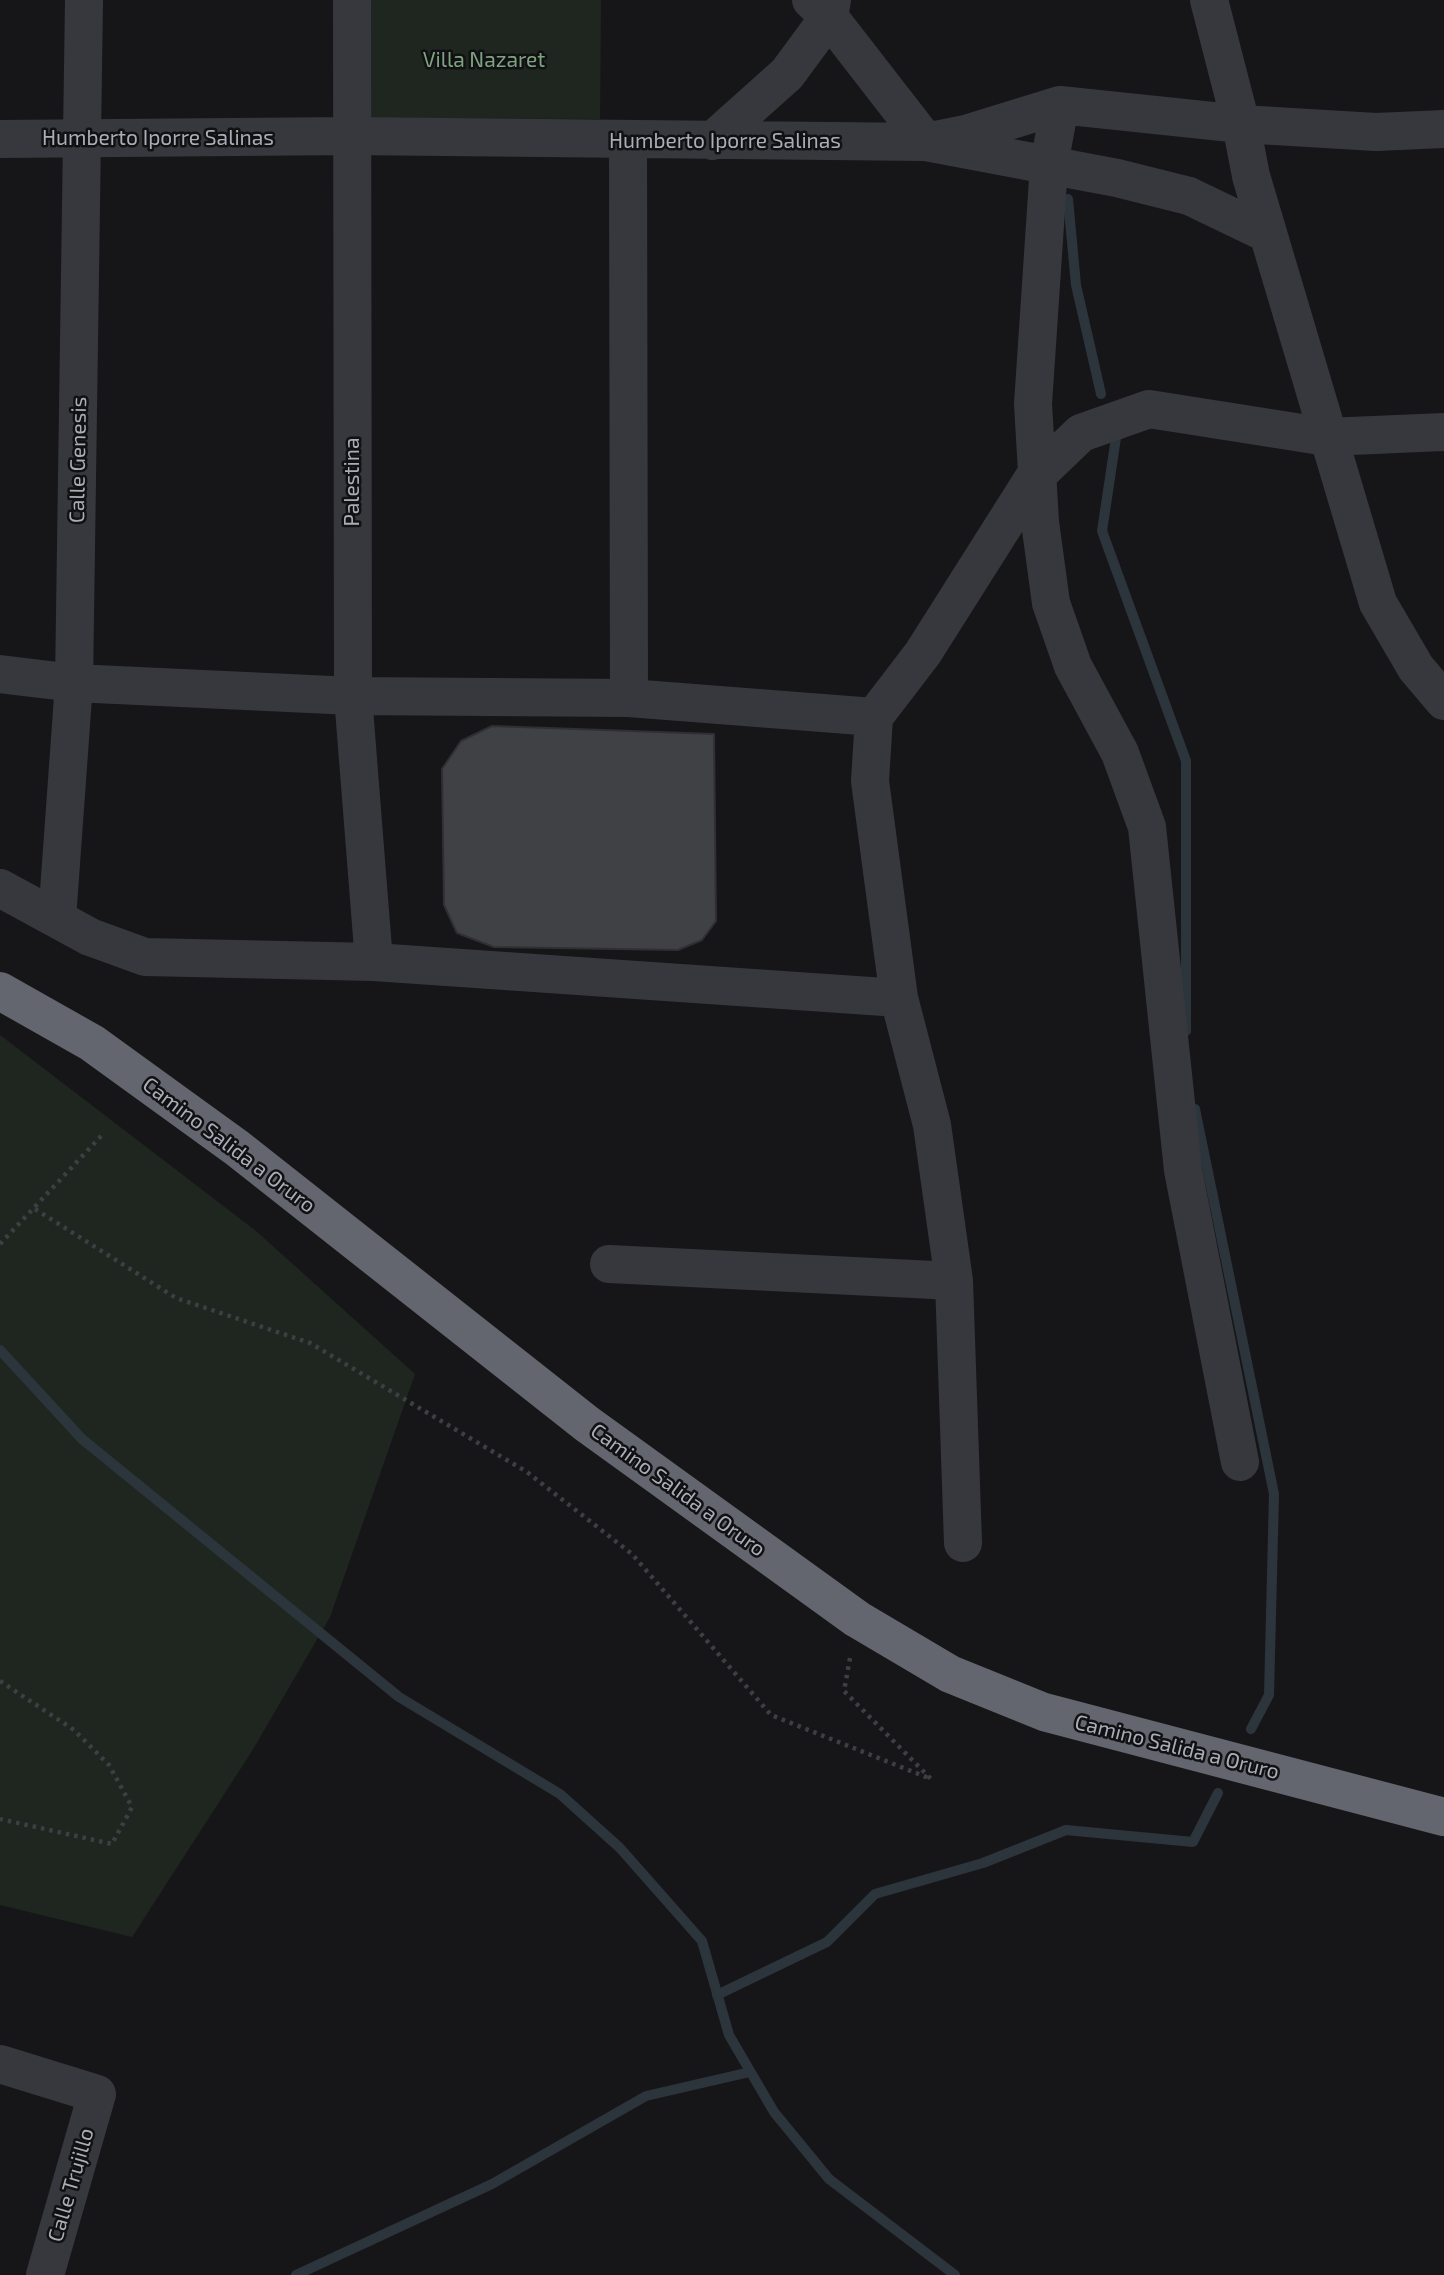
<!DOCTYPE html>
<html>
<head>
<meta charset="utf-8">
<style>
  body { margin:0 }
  canvas { display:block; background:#161618 }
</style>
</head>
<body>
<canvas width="1444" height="2275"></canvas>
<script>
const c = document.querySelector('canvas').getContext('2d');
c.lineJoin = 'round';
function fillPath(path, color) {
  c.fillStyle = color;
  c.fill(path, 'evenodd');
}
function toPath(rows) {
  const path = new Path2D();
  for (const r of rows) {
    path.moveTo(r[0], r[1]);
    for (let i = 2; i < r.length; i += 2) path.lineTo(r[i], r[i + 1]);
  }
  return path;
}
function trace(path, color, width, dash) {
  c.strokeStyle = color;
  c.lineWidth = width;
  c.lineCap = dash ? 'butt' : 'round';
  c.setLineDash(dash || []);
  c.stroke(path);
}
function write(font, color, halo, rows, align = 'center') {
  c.font = font + ' "Exo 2",sans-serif';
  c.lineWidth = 5;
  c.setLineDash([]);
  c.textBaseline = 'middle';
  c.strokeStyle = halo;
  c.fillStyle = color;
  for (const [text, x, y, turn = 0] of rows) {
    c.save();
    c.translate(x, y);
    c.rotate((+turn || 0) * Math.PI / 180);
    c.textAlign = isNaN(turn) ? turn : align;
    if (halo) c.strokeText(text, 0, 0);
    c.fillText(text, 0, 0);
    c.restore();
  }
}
fillPath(toPath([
  [368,0,601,0,600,119,368,118],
  [0,1035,256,1231,415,1374,330,1617,252,1751,132,1937,0,1905]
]), '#1e261f');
trace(toPath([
  [1068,199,1076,285,1101,394],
  [1117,431,1102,531,1186,761,1186,1031],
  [1195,1109,1274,1494,1269,1695,1251,1729],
  [0,1350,82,1439,399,1697,560,1794,620,1848,702,1941,729,2035,774,2112,829,2179,955,2275],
  [717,1995,827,1942,875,1894,983,1863,1066,1830,1193,1842,1218,1793],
  [296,2275,492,2184,646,2096,750,2072]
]), '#2c353c', 10);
const building = toPath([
  [492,726,714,734,716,921,702,940,678,950,494,947,457,933,444,905,442,769,461,741,492,726]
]);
fillPath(building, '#404145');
trace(building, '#303034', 2);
trace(toPath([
  [35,1209,176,1298,310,1343,527,1472,632,1554,771,1715,931,1779,844,1691,850,1658],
  [0,1244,104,1133],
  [0,1681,74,1730,109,1765,132,1807,112,1844,0,1819]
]), '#3d3f44', 4.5, [3.5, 5]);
trace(toPath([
  [352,0,353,696,374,962],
  [811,0,829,17,926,142,1117,178,1189,196,1268,234],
  [1209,0,1241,124,1251,176,1378,603,1416,668,1444,701],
  [1060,105,1049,165,1033,404,1040,522,1051,603,1073,666,1120,753,1147,827,1183,1170,1240,1462],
  [0,139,350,136,926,142,966,134,1060,105,1241,124,1376,132,1444,129],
  [628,140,629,698],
  [712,141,787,74,829,17,832,0],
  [0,674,74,683,353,696,629,698,874,717],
  [0,888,90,937,145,957,374,962,899,998],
  [57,919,74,683,84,0],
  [609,1264,954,1281],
  [963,1543,954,1281,932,1125,899,998,870,781,874,717,923,653,1033,479,1081,433,1149,409,1327,437,1444,432],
  [0,2064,97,2094,45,2275]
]), '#37383d', 38);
trace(toPath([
  [0,991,92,1043,237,1148,587,1424,857,1619,950,1674,1044,1712,1444,1817]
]), '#63666e', 38);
write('21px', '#7fa381', '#111113', [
  ["Villa Nazaret",484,60]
]);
write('21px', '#a8adb8', '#111113', [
  ["Humberto Iporre Salinas",158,138],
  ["Humberto Iporre Salinas",725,141],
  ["Calle Genesis",78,460,-89],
  ["Palestina",352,482,-90],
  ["Camino Salida a Oruro",229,1145,37],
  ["Camino Salida a Oruro",678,1490,36],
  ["Camino Salida a Oruro",1177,1747,14],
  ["Calle Trujillo",71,2185,-74]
]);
</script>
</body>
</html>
